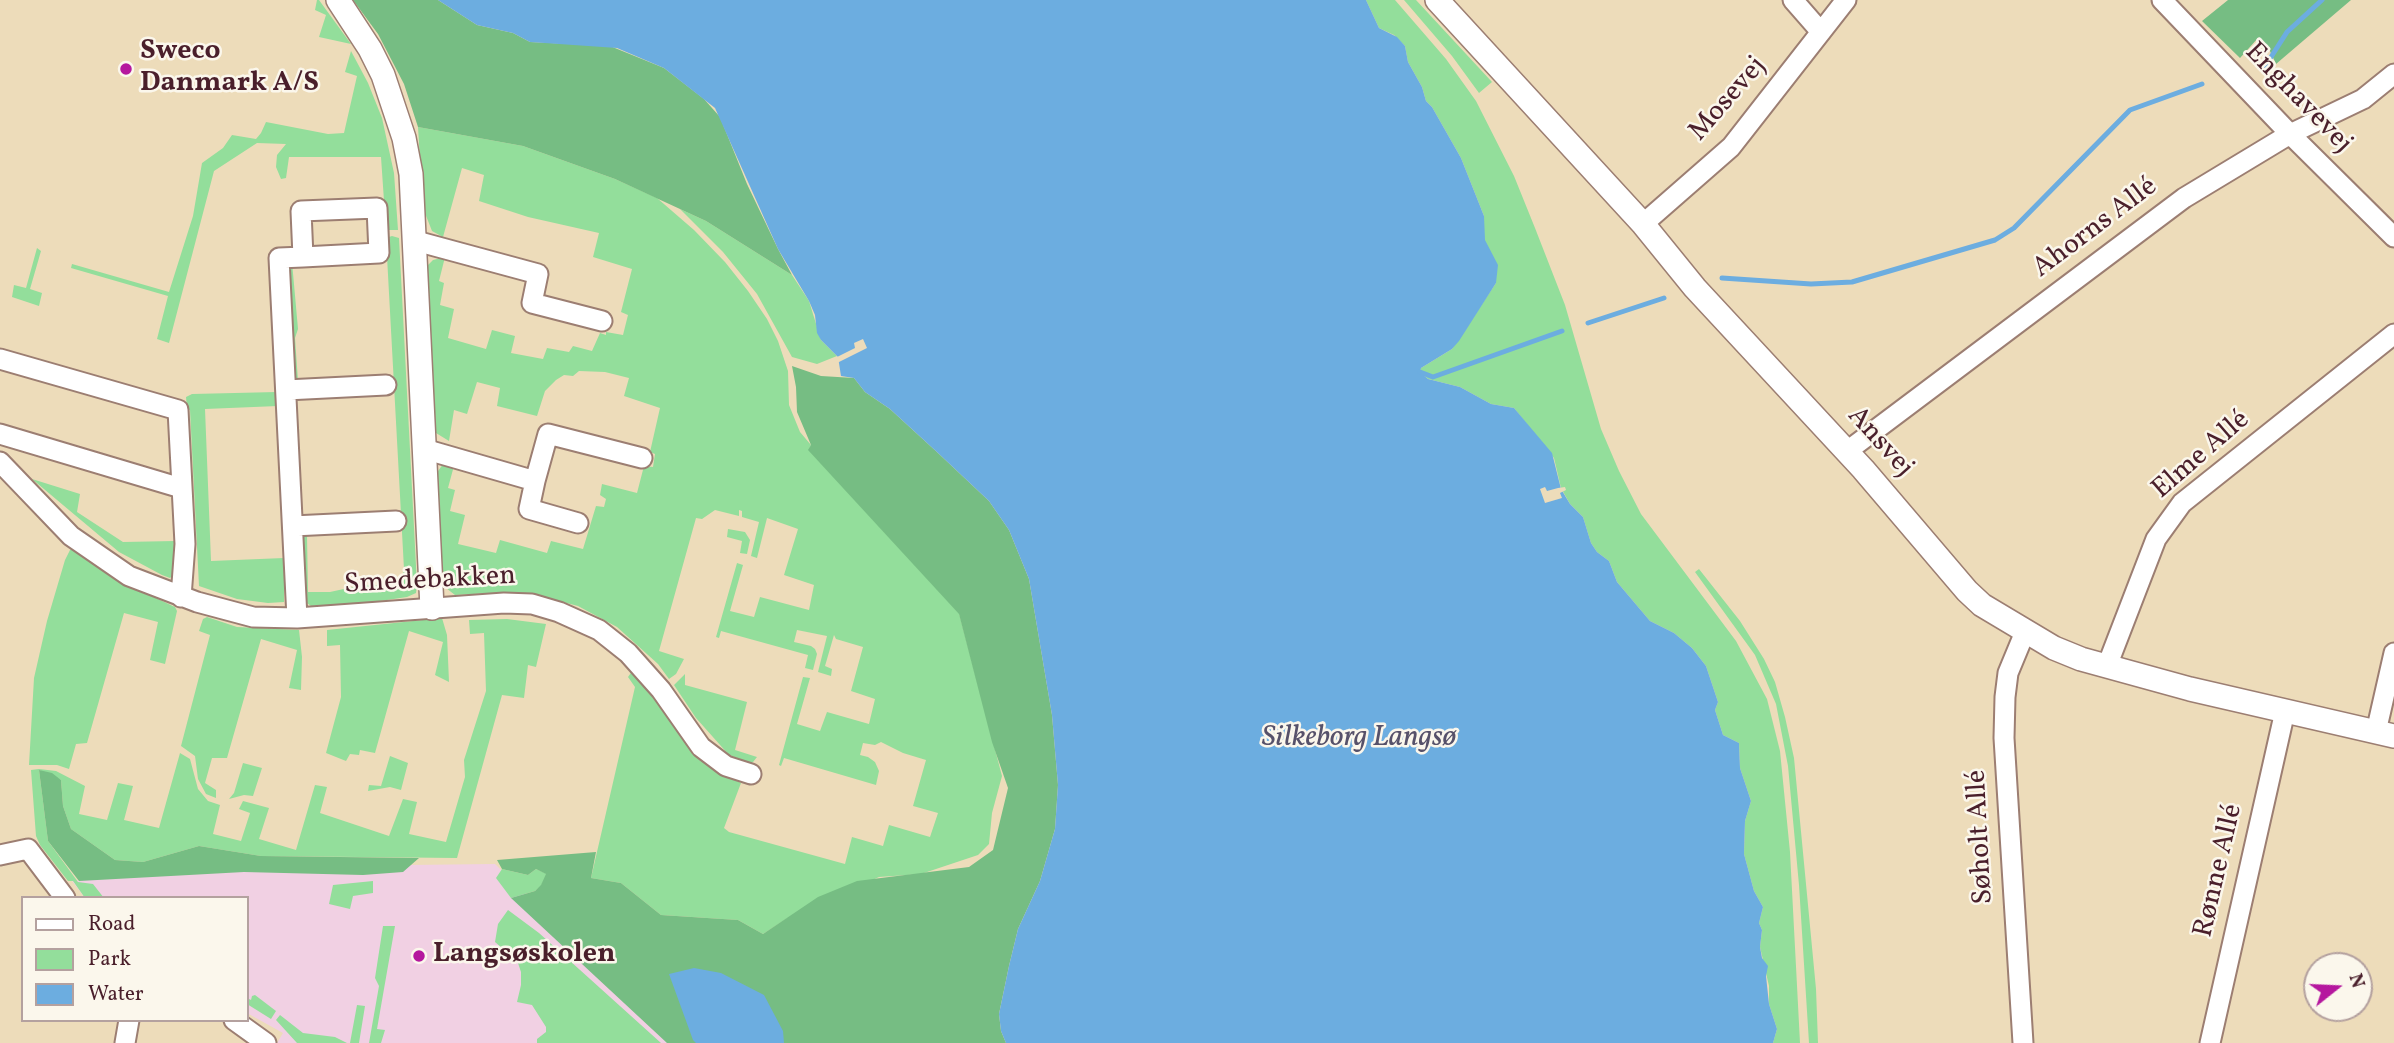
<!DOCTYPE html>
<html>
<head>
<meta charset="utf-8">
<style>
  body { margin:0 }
  #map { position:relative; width:2394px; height:1043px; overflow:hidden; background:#eddcba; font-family:Vollkorn,serif }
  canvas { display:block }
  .legend { position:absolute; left:21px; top:896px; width:228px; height:126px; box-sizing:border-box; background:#fbf7ec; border:2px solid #b4a19f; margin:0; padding:9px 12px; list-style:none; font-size:21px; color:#4a1f2b }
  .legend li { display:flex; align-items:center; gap:14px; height:35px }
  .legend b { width:35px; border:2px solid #b4a19f }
  .north { position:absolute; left:2303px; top:952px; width:70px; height:70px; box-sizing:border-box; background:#fbf7ec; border:2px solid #b4a19f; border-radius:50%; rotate:72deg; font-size:19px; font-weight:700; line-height:28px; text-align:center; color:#4a1f2b }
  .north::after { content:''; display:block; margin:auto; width:24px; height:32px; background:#b5179e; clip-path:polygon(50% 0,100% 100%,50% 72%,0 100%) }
</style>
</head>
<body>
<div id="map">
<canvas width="2394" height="1043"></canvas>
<ul class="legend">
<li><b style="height:9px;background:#fff"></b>Road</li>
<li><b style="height:19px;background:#93de9b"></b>Park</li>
<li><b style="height:19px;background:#6cade0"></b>Water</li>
</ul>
<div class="north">N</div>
</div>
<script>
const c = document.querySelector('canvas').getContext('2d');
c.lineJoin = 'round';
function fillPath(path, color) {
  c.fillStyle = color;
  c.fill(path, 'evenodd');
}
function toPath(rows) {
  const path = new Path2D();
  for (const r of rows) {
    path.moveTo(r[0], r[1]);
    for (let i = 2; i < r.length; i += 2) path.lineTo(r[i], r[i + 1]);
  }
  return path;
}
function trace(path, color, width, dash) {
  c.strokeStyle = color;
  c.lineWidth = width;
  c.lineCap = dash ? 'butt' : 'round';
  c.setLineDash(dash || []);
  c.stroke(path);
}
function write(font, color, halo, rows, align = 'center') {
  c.font = font + ' Vollkorn,serif';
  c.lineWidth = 5;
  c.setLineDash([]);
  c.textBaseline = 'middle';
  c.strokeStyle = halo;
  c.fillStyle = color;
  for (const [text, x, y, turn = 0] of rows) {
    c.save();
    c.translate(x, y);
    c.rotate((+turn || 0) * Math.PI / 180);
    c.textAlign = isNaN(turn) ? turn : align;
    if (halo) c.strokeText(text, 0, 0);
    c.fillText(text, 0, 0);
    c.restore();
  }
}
fillPath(toPath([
  [495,864,682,1043,277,1043,283,1033,247,1013,247,898,85,898,72,881,228,867]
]), '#f1d0e3');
fillPath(toPath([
  [317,0,319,0,351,44,319,37,326,15,315,10],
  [1366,0,1395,0,1446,59,1476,101,1514,176,1535,228,1565,305,1601,429,1619,471,1641,514,1736,641,1767,699,1780,751,1790,852,1800,1043,1773,1043,1777,1029,1769,1004,1769,986,1760,947,1762,930,1759,923,1763,907,1754,891,1744,854,1745,821,1751,801,1740,768,1739,743,1723,735,1715,710,1718,702,1706,666,1692,648,1674,633,1650,621,1617,582,1609,561,1597,552,1591,543,1583,517,1570,504,1561,488,1554,458,1514,408,1491,404,1460,387,1428,379,1420,372,1421,368,1452,349,1496,283,1484,240,1484,216,1461,158,1432,107,1426,101,1422,87,1408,62,1405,46,1394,35,1379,28],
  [1404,0,1416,0,1492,82,1479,93,1452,56],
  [351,51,368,83,382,118,394,173,398,230,386,230,381,157,289,157,286,178,281,179,276,167,277,155,286,144,257,143,214,171,169,343,157,339,168,296,71,268,72,264,169,292,193,216,202,163,223,148,232,135,256,139,261,133,266,122,328,134,344,133,357,76,345,72],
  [418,127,523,146,615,179,657,198,694,230,725,262,748,291,767,319,778,341,788,371,789,405,800,432,811,445,809,450,959,613,1002,776,992,813,989,844,978,855,921,874,879,877,786,919,763,934,738,920,661,915,621,883,591,878,635,687,628,677,633,670,715,770,741,783,724,828,729,832,845,864,852,837,883,846,889,825,930,837,938,813,913,806,926,760,903,753,881,742,875,745,863,743,860,755,868,757,875,762,879,771,876,785,784,758,781,766,779,765,803,677,810,678,797,724,820,731,827,712,869,724,875,699,851,691,863,647,836,639,834,635,825,666,832,669,831,676,818,672,827,636,797,630,794,642,811,646,815,649,817,654,813,670,805,668,808,655,721,631,719,638,716,637,737,563,743,565,730,611,754,617,760,597,809,610,814,585,784,575,798,529,767,518,757,558,751,556,759,522,742,517,742,511,739,510,739,516,715,510,702,519,696,518,659,651,684,659,676,674,669,679,658,664,617,627,578,606,536,595,511,592,455,595,446,588,443,577,441,577,436,474,443,464,455,462,448,488,455,490,450,511,465,515,458,544,496,553,500,540,547,553,551,541,583,549,596,506,604,507,606,499,600,495,602,484,637,493,644,466,653,467,655,454,650,452,660,408,624,396,629,378,605,372,579,371,573,376,564,375,556,380,545,391,537,416,497,406,500,388,477,382,467,414,454,410,449,441,436,433,434,427,427,277,427,266,433,260,445,257,439,281,444,283,440,305,454,309,448,338,486,349,492,330,515,336,511,353,543,359,547,348,569,352,573,346,592,351,600,333,606,335,606,332,623,335,628,315,621,312,632,269,593,257,599,233,528,217,479,201,484,175,462,168,443,237,432,231,423,208],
  [680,209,706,221,792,275,809,301,821,340,837,356,817,364,792,357,757,294,723,252],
  [392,236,399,238,417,585,416,593,407,597,360,604,311,606,304,601,300,537,303,533,307,535,308,592,330,592,362,585,389,585,401,580,404,569,386,238],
  [37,248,41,251,30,289,42,293,39,306,12,297,14,285,26,288],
  [292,262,298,329,295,338,298,381,293,382,287,270],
  [277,392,278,406,205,409,211,561,284,558,284,602,268,603,237,599,199,586,190,410,187,409,186,397,192,394],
  [32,479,80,494,77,512,123,542,175,541,177,558,175,573,170,578,162,575,119,552],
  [728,529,745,532,750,540,747,554,740,553,742,541,727,537],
  [75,549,111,577,175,607,177,611,165,664,150,660,158,622,124,613,87,743,76,744,69,769,57,765,29,765,34,678,47,621,65,560,70,550],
  [1699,569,1740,621,1764,659,1775,682,1785,717,1794,758,1816,989,1818,1043,1809,1043,1799,885,1788,766,1776,704,1755,655,1695,572],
  [207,617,237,627,299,630,302,657,301,690,289,688,297,650,261,639,227,758,212,758,205,783,216,790,216,798,206,794,198,779,195,756,181,746,210,635,199,631,203,619],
  [442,618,447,635,449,682,435,675,443,642,409,631,375,753,360,750,359,755,350,754,346,761,326,753,341,697,340,645,327,646,327,630],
  [507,619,546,624,536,667,528,665,524,698,502,695,457,858,261,856,199,846,143,862,115,860,71,829,63,806,61,780,39,770,48,841,78,882,93,884,104,898,85,898,73,881,68,881,40,845,36,836,31,770,39,769,56,771,85,786,79,814,107,820,118,783,133,786,124,820,159,828,180,753,190,759,198,789,208,801,220,805,213,834,241,841,250,813,239,809,243,801,269,808,259,839,296,850,315,785,327,787,320,813,389,836,403,799,417,802,409,834,446,842,465,777,464,760,486,691,484,633,470,634,469,620],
  [685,674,685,685,747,702,735,750,757,757,753,762,750,763,729,755,696,718,674,685],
  [390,756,408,763,401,790,390,787,368,791,369,785,381,786],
  [243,763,262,768,253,796,244,795,229,799,234,793],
  [502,869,528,875,536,869,547,874,541,886,535,891,511,898,496,878],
  [373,881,373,893,353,896,350,909,329,904,333,885],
  [508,910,539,933,661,1043,537,1043,537,1039,546,1032,546,1027,532,1005,517,1002,521,985,521,972,516,957,509,954,495,942,498,924],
  [383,926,395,926,377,1029,385,1030,381,1043,369,1043,379,986,375,978],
  [255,995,276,1011,271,1019,247,1004,247,998,251,1000,252,996],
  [357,1005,365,1006,359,1043,350,1043],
  [280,1015,303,1033,335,1037,347,1043,297,1043,276,1020]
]), '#93de9b');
fillPath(toPath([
  [353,0,438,0,477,25,513,33,530,42,610,46,664,68,704,99,720,117,747,184,778,249,792,275,706,221,615,179,523,146,418,127,404,84,378,34],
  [2228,0,2351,0,2276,64,2269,49,2258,38,2240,58,2202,21],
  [792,366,821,376,854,378,865,392,890,409,938,453,989,501,1009,530,1029,579,1052,715,1058,785,1055,829,1040,881,1018,929,1009,966,999,1014,1001,1031,1006,1043,667,1043,511,898,535,891,541,885,546,874,536,869,528,875,502,869,497,860,596,852,591,878,621,883,661,915,738,920,763,934,818,897,857,881,969,867,993,850,1008,788,992,742,959,614,808,450,811,445,797,412,796,387],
  [39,770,52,773,61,780,63,806,71,829,115,860,143,862,199,846,261,856,419,858,403,872,363,875,244,872,79,881,48,841]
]), '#76bd83');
fillPath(toPath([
  [438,0,1366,0,1379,28,1397,37,1405,46,1408,62,1422,87,1426,101,1432,107,1461,158,1484,216,1485,240,1498,265,1496,283,1459,341,1452,349,1421,368,1420,372,1428,379,1460,387,1491,404,1514,408,1552,453,1561,489,1570,504,1583,517,1591,543,1597,552,1609,561,1617,582,1650,621,1674,633,1692,648,1706,666,1718,702,1715,710,1723,735,1739,743,1740,768,1751,801,1745,821,1744,854,1754,891,1763,907,1759,923,1762,930,1760,947,1762,958,1768,966,1766,976,1769,1004,1777,1029,1773,1043,1006,1043,1001,1031,999,1014,1009,966,1018,929,1040,881,1055,829,1058,785,1052,715,1029,579,1009,530,989,501,938,453,890,409,865,392,854,378,841,376,838,357,821,340,817,333,815,315,809,301,778,249,715,108,664,68,617,48,530,42,513,33,477,25],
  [694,968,721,973,764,995,783,1031,784,1043,696,1043,693,1040,669,974]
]), '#6cade0');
fillPath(toPath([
  [863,339,867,348,837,363,835,358,855,348,854,343],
  [1545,487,1547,491,1558,488,1565,487,1566,490,1560,493,1562,498,1545,503,1540,489]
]), '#eddcba');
trace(toPath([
  [2264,68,2287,32,2322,0],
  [1722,278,1811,284,1852,282,1995,240,2014,228,2130,110,2202,84],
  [1588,323,1664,298],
  [1420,372,1433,377,1562,331]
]), '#6cade0', 5);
const minor = toPath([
  [1793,0,1821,32],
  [2162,0,2290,134,2394,237],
  [1643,224,1731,147,1846,0],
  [416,241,538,274,532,303,602,321],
  [0,359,178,410,185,544,181,597],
  [286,390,386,385],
  [0,434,181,488],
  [424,449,535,481,548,434,642,458],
  [1846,452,2184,198,2290,134,2363,99,2394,74],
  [0,462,71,536,129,576,197,602,253,617,297,618,504,603,532,604,559,612,599,630,628,653,661,690,701,747,726,766,751,774],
  [535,481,529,509,578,523],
  [293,526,396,521],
  [297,618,279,258,303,257,379,253,377,208,301,211,303,257],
  [2107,666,2156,539,2182,503,2394,334],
  [2376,732,2394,653],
  [0,855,28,849,65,898],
  [234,1020,266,1043],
  [125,1043,129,1020],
  [2023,1043,2004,738,2005,697,2008,673,2025,632],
  [2210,1043,2285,711]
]);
const tertiary = toPath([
  [338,0,370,49,383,75,404,138,411,174,432,608],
  [1437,0,1643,224,1695,288,1863,469,1967,591,1982,605,2054,648,2081,659,2190,689,2394,736]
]);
trace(minor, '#9c7e72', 23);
trace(tertiary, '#9c7e72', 26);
trace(minor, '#fff', 19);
trace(tertiary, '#fff', 23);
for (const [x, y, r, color] of [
  [126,69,7,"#b5179e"],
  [419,956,7,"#b5179e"]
]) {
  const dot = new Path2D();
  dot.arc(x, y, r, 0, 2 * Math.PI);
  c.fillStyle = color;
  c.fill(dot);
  trace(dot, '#fbf7ec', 2.5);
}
write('bold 28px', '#4a1f2b', '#fbf7ec', [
  ["Sweco",140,53],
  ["Danmark A/S",140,85],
  ["Langsøskolen",433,956]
], 'left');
write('28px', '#4a1f2b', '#fbf7ec', [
  ["Enghavevej",2297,99,46],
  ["Mosevej",1729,100,-49],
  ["Ahorns Allé",2096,229,-37],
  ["Ansvej",1879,443,48],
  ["Elme Allé",2202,456,-41],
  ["Smedebakken",430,582,-3],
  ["Søholt Allé",1982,837,-93],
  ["Rønne Allé",2220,871,-77]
]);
write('italic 30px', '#56516a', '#fbf7ec', [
  ["Silkeborg Langsø",1359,739]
]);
</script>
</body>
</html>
